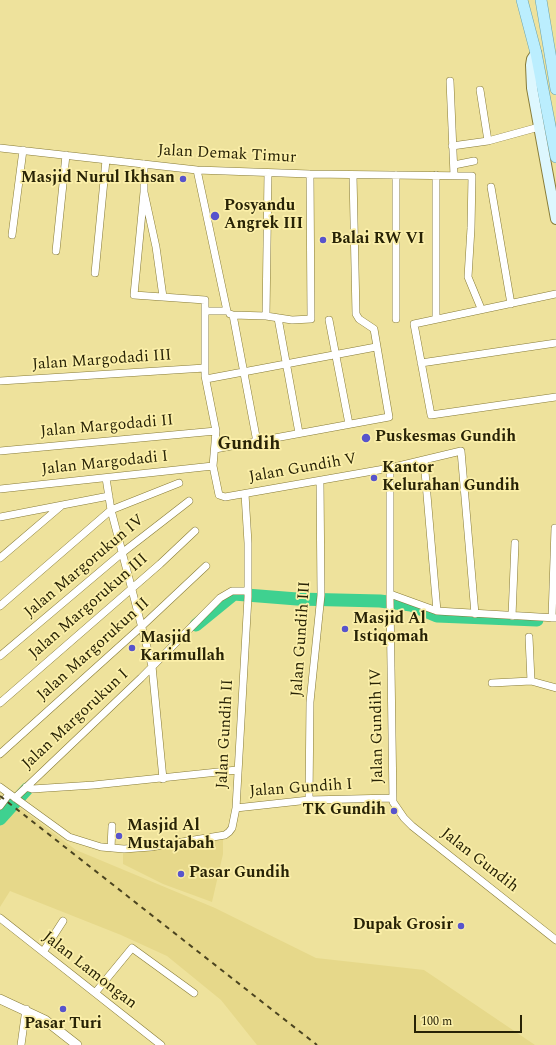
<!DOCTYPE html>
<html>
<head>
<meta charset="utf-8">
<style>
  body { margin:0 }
  #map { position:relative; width:556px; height:1045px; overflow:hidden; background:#eee29c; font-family:Spectral,serif }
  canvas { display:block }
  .scale { position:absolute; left:414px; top:1015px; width:108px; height:18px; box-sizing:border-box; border:2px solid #282306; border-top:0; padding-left:5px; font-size:12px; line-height:14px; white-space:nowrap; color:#282306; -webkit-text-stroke:3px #fbefa9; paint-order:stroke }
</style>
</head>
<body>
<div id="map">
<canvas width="556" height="1045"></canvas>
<div class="scale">100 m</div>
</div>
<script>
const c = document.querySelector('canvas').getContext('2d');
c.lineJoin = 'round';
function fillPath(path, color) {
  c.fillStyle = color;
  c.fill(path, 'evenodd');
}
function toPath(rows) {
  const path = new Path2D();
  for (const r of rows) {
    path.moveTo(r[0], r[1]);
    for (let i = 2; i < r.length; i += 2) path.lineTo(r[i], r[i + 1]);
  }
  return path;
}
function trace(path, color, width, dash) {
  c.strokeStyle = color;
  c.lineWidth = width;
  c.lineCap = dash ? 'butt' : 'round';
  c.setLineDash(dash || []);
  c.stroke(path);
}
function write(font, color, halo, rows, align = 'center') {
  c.font = font + ' Spectral,serif';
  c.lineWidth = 3.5;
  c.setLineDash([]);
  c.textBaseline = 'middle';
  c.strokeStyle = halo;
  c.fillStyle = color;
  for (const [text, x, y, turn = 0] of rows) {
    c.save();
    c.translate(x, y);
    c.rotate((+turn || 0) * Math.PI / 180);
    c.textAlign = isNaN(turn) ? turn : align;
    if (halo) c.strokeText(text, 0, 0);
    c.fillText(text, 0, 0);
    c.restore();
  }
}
fillPath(toPath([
  [15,804,76,850,215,908,316,958,424,970,535,1045,257,1045,221,1000,167,956,121,935,10,891,0,907,0,821],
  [223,836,223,854,212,902,163,884,123,864,123,853]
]), '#e6d88a');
trace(toPath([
  [196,625,234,594,297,599,380,601,411,605,437,616,537,620],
  [0,819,27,789]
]), '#3fd190', 13);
const minor = toPath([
  [450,81,454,175],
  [480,90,488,141],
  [452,146,488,141,539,127],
  [0,148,197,170,310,174,472,176,471,228,468,277,480,306],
  [144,164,144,192,156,247,163,297],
  [454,165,474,161],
  [197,170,227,311],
  [396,175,396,319],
  [436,175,436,317],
  [491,187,511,304],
  [144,192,134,295,205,300,205,376,216,431,213,466,219,495,225,497,390,468,461,451,475,614],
  [12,235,23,150],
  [56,251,66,155],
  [95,273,106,160],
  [556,294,414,324,431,415,556,397],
  [205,311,227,311],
  [230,314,233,315,257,442],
  [233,315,266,316,292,320,311,319,310,174],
  [266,316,268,173],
  [278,318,299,433],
  [329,320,349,424],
  [421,363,556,343],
  [206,379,376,347],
  [0,381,205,368],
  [215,449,389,417,374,329,359,319,356,314,353,175],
  [0,451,216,431],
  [424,460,437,611],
  [390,468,390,599,393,802,404,818,412,826,556,940],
  [106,478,111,510,152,666,163,779],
  [0,489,213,466],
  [0,517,109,496],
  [0,558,61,506],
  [390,594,437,611,556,618],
  [0,606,111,510,179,483],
  [512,616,515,543],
  [552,618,555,528],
  [529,637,531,681],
  [0,656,122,553,189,501],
  [492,683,531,681,556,688],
  [0,703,160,564,195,531],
  [0,754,141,627,206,566],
  [0,787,69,837,101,847,124,849,151,847,225,835,229,832,232,828,236,808,248,597,248,543,245,494],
  [26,787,32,789,94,785,237,770],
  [15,798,141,678,220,598,232,591,248,591],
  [309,800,310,702,321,595,320,481],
  [0,806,9,794],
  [236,808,309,800,393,798],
  [111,848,112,826],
  [0,918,161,1045],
  [43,952,63,921],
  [95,993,132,948,194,993],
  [21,1045,26,1009]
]);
const tertiary = toPath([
  [0,999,45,1020,77,1045]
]);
const secondary = toPath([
  [536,53,532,59,531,65,532,88,556,219]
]);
const primary = toPath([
  [522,0,536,53,556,157],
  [541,0,556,89]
]);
trace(minor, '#877b37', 8);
trace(tertiary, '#877b37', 10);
trace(secondary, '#877b37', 12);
trace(primary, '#6aa0a7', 12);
trace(minor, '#fff', 7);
trace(tertiary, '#fff', 9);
trace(secondary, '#ddf7fe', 10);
trace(primary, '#bbeefe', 11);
trace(toPath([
  [0,796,317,1045]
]), '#4b4420', 2, [5, 5]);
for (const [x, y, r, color] of [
  [183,179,4,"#5854cc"],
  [215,216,5,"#5854cc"],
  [323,240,4,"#5854cc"],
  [366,438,5,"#5854cc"],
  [374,478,4,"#5854cc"],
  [345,629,4,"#5854cc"],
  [132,648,4,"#5854cc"],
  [394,811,4,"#5854cc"],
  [119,836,4,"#5854cc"],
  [181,874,4,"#5854cc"],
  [461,926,4,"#5854cc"],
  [63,1009,4,"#5854cc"]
]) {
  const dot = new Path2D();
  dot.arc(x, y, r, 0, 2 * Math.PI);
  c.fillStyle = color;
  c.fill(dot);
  trace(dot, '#fbefa9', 1.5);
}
write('16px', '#282306', '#fbefa9', [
  ["Jalan Demak Timur",227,155,3],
  ["Jalan Margodadi III",102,361,-4],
  ["Jalan Margodadi II",107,427,-5],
  ["Jalan Margodadi I",105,464,-6],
  ["Jalan Gundih V",303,469,-10],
  ["Jalan Margorukun IV",85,567,-40],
  ["Jalan Margorukun III",89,607,-41],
  ["Jalan Gundih III",302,639,-86],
  ["Jalan Margorukun II",94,650,-42],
  ["Jalan Margorukun I",76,720,-43],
  ["Jalan Gundih IV",378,726,-91],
  ["Jalan Gundih II",226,734,-87],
  ["Jalan Gundih I",301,789,-4],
  ["Jalan Gundih",479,861,38],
  ["Jalan Lamongan",89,971,38]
]);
write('bold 16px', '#282306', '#fbefa9', [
  ["Masjid Nurul Ikhsan",175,179,"right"],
  ["Posyandu",224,207],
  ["Angrek III",224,225],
  ["Balai RW VI",331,240],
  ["Puskesmas Gundih",375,438],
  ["Kantor",382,469],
  ["Kelurahan Gundih",382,487],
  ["Masjid Al",353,620],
  ["Istiqomah",353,638],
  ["Masjid",140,639],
  ["Karimullah",140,657],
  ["TK Gundih",386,811,"right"],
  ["Masjid Al",127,827],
  ["Mustajabah",127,845],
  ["Pasar Gundih",189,874],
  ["Dupak Grosir",453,926,"right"],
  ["Pasar Turi",63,1025,"center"]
], 'left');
write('bold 18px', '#282306', '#fbefa9', [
  ["Gundih",249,445]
]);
</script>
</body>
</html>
